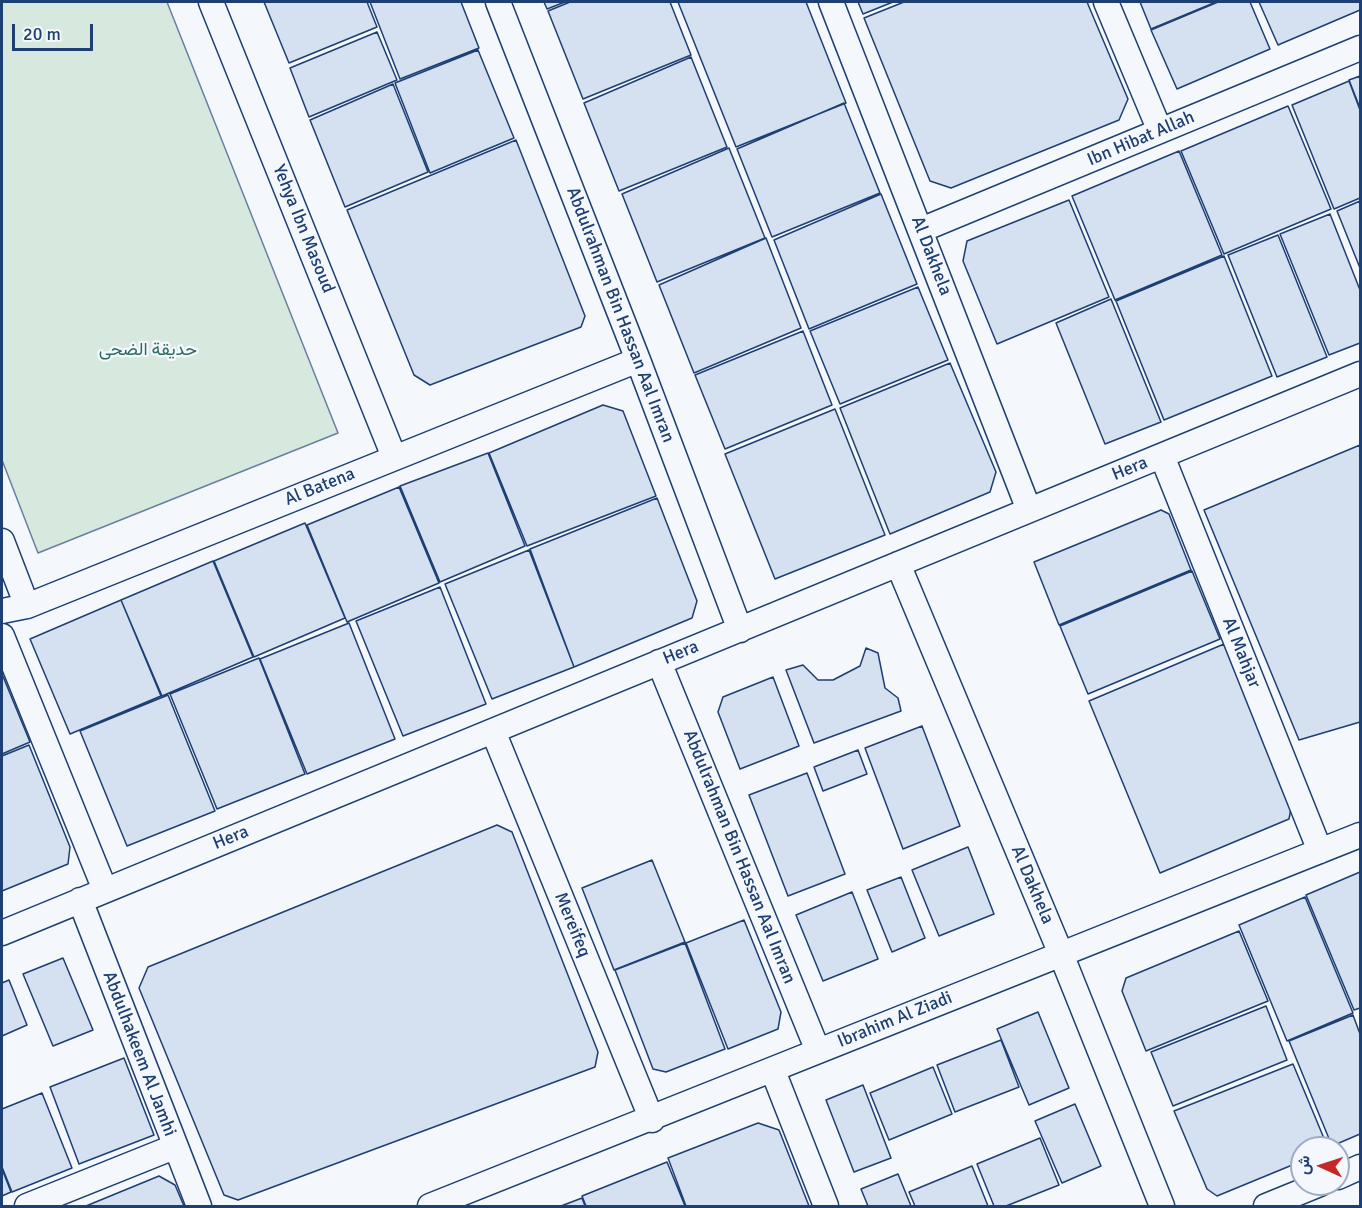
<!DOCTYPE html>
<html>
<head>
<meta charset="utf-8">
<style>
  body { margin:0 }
  #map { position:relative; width:1362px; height:1208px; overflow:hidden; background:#f4f7fb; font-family:Signika,Vazirmatn,sans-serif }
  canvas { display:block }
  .frame { position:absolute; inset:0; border:3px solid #1d3f73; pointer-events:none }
  .north { position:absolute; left:1290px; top:1136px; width:60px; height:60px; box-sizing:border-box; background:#f4f7fb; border:2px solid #9eadc5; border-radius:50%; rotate:273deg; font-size:16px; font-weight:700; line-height:24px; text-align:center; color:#1d3f73 }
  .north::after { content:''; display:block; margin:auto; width:21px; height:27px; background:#c62828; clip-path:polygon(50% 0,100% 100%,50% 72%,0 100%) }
  .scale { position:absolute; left:12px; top:24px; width:81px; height:27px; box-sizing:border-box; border:3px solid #1d3f73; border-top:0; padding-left:8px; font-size:18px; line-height:21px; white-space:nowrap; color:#1d3f73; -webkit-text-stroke:4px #f4f7fb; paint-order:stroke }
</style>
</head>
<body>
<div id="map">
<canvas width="1362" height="1208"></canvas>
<div class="frame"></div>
<div class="north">ش</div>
<div class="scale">20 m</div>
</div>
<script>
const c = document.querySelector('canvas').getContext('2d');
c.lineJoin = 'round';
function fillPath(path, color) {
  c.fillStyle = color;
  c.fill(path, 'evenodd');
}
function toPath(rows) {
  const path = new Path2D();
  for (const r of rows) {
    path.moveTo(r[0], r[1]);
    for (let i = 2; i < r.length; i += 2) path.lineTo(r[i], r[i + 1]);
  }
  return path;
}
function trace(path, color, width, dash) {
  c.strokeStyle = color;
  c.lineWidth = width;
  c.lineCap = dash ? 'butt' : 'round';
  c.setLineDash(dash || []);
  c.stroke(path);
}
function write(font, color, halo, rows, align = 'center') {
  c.font = font + ' Signika,Vazirmatn,sans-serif';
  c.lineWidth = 4.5;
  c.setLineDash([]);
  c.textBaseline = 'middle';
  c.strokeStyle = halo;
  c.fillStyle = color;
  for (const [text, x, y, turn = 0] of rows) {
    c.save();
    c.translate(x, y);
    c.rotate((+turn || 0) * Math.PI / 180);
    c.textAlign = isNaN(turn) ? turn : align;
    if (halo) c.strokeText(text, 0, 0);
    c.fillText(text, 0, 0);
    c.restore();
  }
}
const green = toPath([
  [2,2,167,2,338,433,38,553,2,460,2,2]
]);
fillPath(green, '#d7e8df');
trace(green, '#687fa3', 1.5);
const building = toPath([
  [264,2,367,2,377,27,289,63,264,2],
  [370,2,461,2,479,48,400,79,370,2],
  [544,2,565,2,547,9,544,2],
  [570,2,670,2,691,55,583,99,548,11,570,2],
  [678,2,806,2,846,103,736,147,678,2],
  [858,2,893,2,863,14,858,2],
  [904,2,1087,2,1128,99,1119,120,951,188,930,181,864,18,904,2],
  [1140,2,1216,2,1151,29,1140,2],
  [1218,2,1250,2,1270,49,1177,89,1151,30,1218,2],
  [1259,2,1360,2,1360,10,1278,45,1259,2],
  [377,32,397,80,309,117,290,68,377,32],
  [478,50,514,138,430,173,395,83,478,50],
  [691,57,727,147,619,191,584,103,691,57],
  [1360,76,1360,108,1349,80,1360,76],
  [1349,81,1360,110,1360,198,1334,209,1292,105,1349,81],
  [393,84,428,172,345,207,310,120,393,84],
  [844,103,880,193,772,237,737,149,844,103],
  [1288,106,1331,209,1224,254,1181,151,1288,106],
  [516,140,585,316,581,327,430,385,414,375,347,210,516,140],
  [729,148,765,238,657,282,622,194,729,148],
  [1179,151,1222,255,1115,300,1072,196,1179,151],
  [881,194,917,284,809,329,774,240,881,194],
  [1069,200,1109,297,997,344,963,261,967,241,1069,200],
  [1360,201,1360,268,1337,211,1360,201],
  [1330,214,1360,290,1360,343,1329,355,1280,234,1330,214],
  [1278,235,1327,357,1277,377,1228,255,1278,235],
  [766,238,801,328,694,373,659,285,766,238],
  [1224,256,1272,376,1164,420,1116,301,1224,256],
  [918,287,948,360,840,404,810,331,918,287],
  [1111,299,1161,422,1105,444,1056,323,1111,299],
  [803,331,832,405,725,449,695,375,803,331],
  [950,363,996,472,990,492,890,534,840,408,950,363],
  [603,405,623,411,656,496,527,546,489,453,603,405],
  [835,409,885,535,775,579,725,454,835,409],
  [1360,445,1360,722,1299,740,1204,510,1360,445],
  [488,453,525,546,440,582,400,486,488,453],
  [399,487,439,583,347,622,307,525,399,487],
  [657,498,697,601,692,618,574,667,530,549,657,498],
  [1161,510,1169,514,1191,570,1059,625,1034,562,1161,510],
  [305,523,345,618,254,657,214,561,305,523],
  [529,550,574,667,492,699,445,584,529,550],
  [213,561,253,657,162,696,121,600,213,561],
  [1192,571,1220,639,1088,694,1060,626,1192,571],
  [440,587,486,704,403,736,356,621,440,587],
  [121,600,161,696,70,734,30,639,121,600],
  [349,623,395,739,307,774,260,659,349,623],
  [1224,644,1291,808,1289,819,1160,873,1089,701,1224,644],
  [866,648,878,653,885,688,898,698,901,711,814,743,786,670,803,665,818,680,833,680,860,666,866,648],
  [259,658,305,774,217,809,170,694,259,658],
  [2,674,30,742,2,754,2,674],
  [773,677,799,746,740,769,718,712,723,697,773,677],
  [168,695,215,811,127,846,80,731,168,695],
  [922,726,960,826,903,849,865,748,922,726],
  [29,745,70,847,68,864,2,891,2,756,29,745],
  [858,750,867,774,823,791,814,767,858,750],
  [807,773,845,874,788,896,749,795,807,773],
  [497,825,512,832,598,1052,595,1067,238,1200,224,1195,139,988,148,967,497,825],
  [968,847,994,914,939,936,912,870,968,847],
  [652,860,685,942,614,970,582,888,652,860],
  [1360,872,1360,1008,1354,1010,1306,895,1360,872],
  [901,877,925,938,892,952,867,890,901,877],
  [852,892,878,959,823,981,796,915,852,892],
  [1305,897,1353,1013,1287,1041,1239,925,1305,897],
  [744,920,781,1012,778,1029,728,1049,686,943,744,920],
  [1239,931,1268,1001,1146,1051,1122,991,1126,978,1239,931],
  [685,943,725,1049,666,1072,653,1069,615,970,685,943],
  [63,958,93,1030,53,1046,23,974,63,958],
  [9,980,27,1025,2,1036,2,983,9,980],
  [1266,1006,1287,1060,1173,1106,1151,1052,1266,1006],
  [1038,1012,1069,1088,1029,1105,997,1029,1038,1012],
  [1353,1015,1360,1034,1360,1134,1332,1146,1289,1041,1353,1015],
  [1001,1040,1019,1087,955,1112,937,1065,1001,1040],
  [124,1058,154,1135,79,1164,50,1087,124,1058],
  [1293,1064,1328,1148,1302,1148,1302,1161,1217,1196,1207,1189,1174,1111,1293,1064],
  [933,1067,952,1114,889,1140,870,1093,933,1067],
  [863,1085,891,1158,854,1172,826,1100,863,1085],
  [42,1093,72,1168,12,1192,2,1167,2,1109,42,1093],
  [1075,1104,1101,1166,1062,1183,1035,1121,1075,1104],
  [758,1123,779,1130,809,1206,686,1206,668,1158,758,1123],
  [1040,1138,1059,1185,1006,1206,994,1206,977,1164,1040,1138],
  [667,1162,685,1206,586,1206,582,1196,667,1162],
  [972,1166,988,1206,915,1206,909,1192,972,1166],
  [2,1169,11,1192,2,1196,2,1169],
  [898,1174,911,1206,868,1206,861,1189,898,1174],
  [159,1176,175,1185,184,1206,86,1206,159,1176],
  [582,1198,585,1206,561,1206,582,1198]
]);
fillPath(building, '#d5e0f0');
trace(building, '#1d3f73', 1.5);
const minor = toPath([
  [211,2,394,457],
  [498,2,638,360,740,630],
  [831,2,1029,510],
  [1106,2,1160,131],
  [921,230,1360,48],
  [1162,456,1320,851],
  [2,541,27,606],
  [898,564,1061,954,1162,1206],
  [2,611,27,606,638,360],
  [2,636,105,890],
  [659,662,818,1051],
  [493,731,652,1120],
  [80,900,199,1206],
  [2,933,1360,374],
  [773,1071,826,1206],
  [1338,1177,1360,1167],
  [27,1206,174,1147],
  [430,1206,1360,835],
  [1266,1206,1320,1184]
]);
trace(minor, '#1d3f73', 27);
trace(minor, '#f4f7fb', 24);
write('18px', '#1d3f73', '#f4f7fb', [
  ["Ibn Hibat Allah",1141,139,-23],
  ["Yehya Ibn Masoud",303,229,68],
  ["Al Dakhela",931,256,69],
  ["Abdulrahman Bin Hassan Aal Imran",620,315,69],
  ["Hera",1130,469,-22],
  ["Al Batena",320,487,-22],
  ["Hera",681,653,-22],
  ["Al Mahjar",1241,653,68],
  ["Hera",231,838,-22],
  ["Abdulrahman Bin Hassan Aal Imran",739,857,68],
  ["Al Dakhela",1032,885,67],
  ["Mereifeq",572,925,68],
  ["Ibrahim Al Ziadi",895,1020,-22],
  ["Abdulhakeem Al Jamhi",139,1054,69]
]);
write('18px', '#2c6c60', '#f4f7fb', [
  ["حديقة الضحى",148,350]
]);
</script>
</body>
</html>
